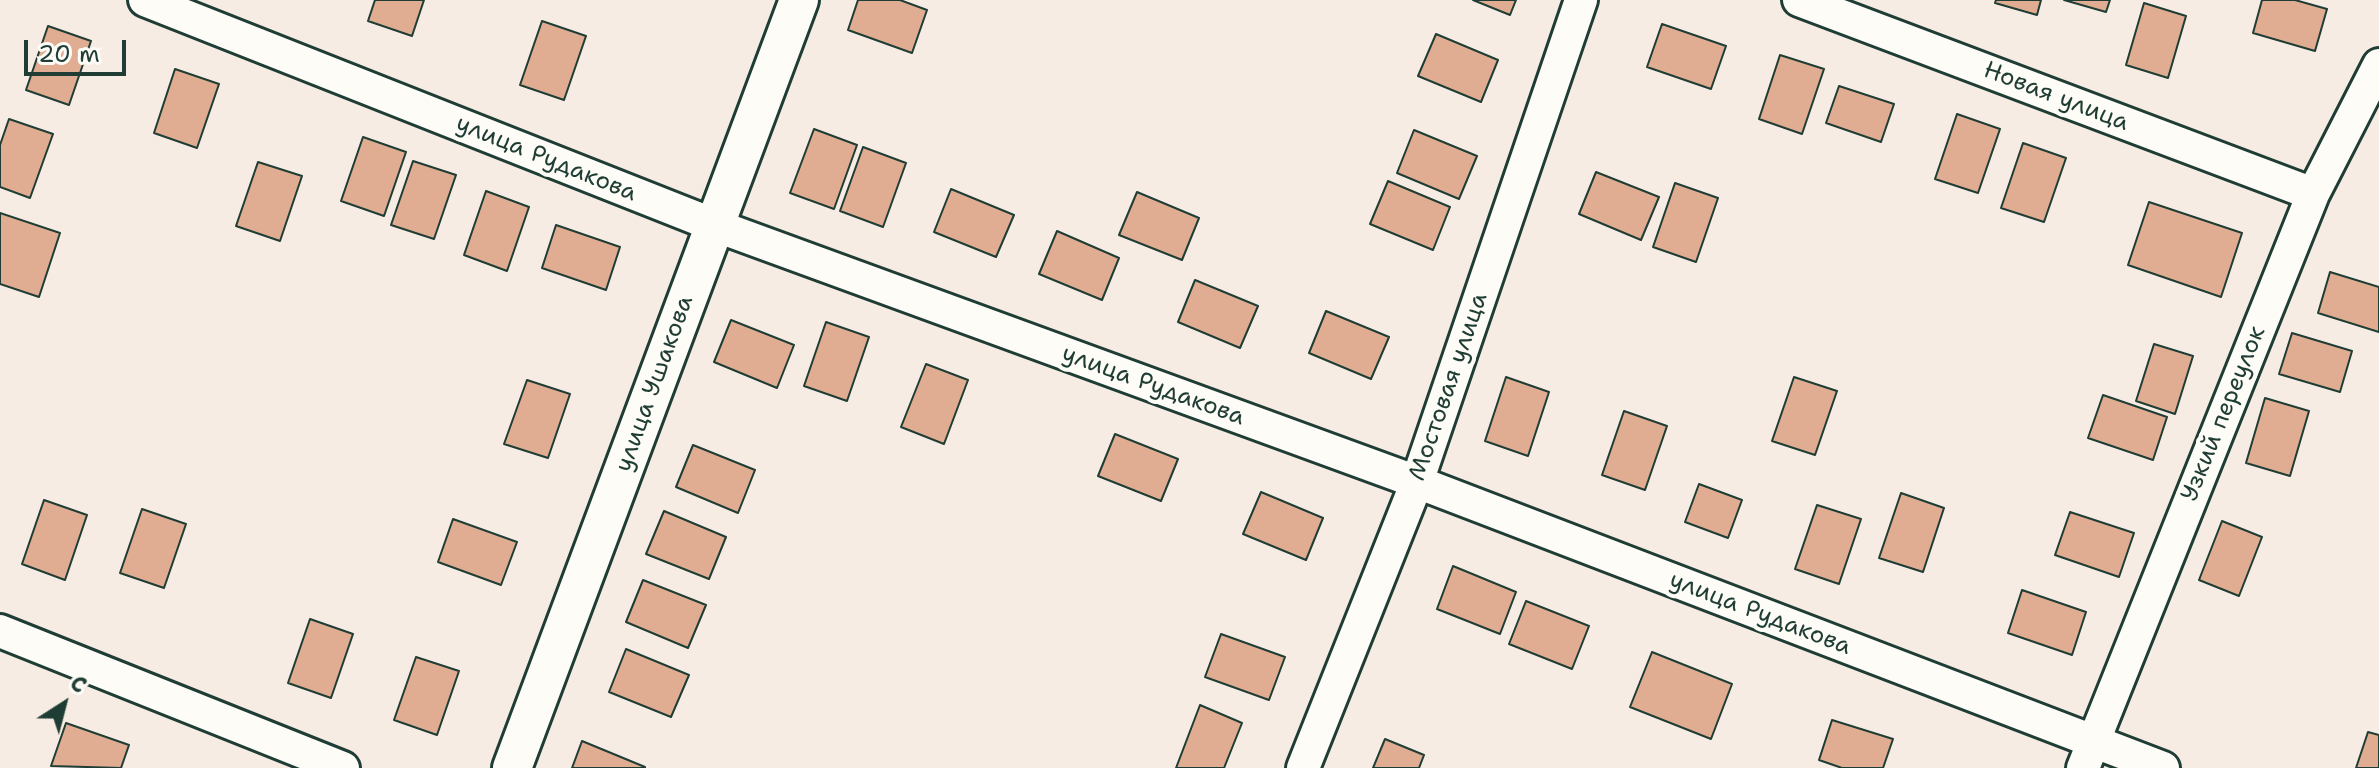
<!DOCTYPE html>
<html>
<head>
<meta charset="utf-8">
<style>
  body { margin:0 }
  #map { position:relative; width:2379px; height:768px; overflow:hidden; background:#f7ece3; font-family:"Shantell Sans",sans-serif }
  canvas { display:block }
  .north { position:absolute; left:24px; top:664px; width:80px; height:80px; -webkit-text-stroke:6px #fdfcf7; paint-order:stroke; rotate:36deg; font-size:22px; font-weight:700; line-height:32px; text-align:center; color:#1f3d34 }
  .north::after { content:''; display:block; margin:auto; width:28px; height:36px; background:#1f3d34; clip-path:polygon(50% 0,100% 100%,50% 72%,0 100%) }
  .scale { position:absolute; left:24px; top:40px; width:102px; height:36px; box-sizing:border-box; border:4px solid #1f3d34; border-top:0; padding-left:10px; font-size:24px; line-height:28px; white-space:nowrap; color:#1f3d34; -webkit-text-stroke:6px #fdfcf7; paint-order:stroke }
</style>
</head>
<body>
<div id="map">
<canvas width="2379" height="768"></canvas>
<div class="north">С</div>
<div class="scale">20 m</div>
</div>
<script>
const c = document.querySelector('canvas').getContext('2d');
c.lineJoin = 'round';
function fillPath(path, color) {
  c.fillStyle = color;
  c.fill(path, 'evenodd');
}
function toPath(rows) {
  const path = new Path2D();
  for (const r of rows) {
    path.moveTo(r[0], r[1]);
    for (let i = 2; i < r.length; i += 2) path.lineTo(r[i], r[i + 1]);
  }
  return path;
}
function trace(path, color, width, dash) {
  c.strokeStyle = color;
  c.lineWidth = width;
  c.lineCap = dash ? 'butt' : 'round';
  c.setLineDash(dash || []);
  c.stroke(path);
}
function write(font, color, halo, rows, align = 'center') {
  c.font = font + ' "Shantell Sans",sans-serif';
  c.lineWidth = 8;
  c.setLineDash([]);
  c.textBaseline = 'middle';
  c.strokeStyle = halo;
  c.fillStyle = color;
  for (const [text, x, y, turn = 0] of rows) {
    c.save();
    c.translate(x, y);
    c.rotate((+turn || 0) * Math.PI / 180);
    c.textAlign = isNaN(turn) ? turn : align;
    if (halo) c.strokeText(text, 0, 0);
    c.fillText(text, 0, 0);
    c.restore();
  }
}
const building = toPath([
  [375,0,424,0,412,36,368,21,375,0],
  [858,0,900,0,927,10,912,53,848,30,858,0],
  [1473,0,1516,0,1510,15,1473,0],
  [1996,0,2041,0,2037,15,1995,3,1996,0],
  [2064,0,2110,0,2106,12,2064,0],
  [2262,0,2295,0,2327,9,2315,51,2253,33,2262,0],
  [2144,3,2186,16,2168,78,2126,65,2144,3],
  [542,21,586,36,564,100,520,85,542,21],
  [1662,24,1726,46,1711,89,1647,67,1662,24],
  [48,26,91,41,69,105,26,90,48,26],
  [1436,34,1498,60,1481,102,1418,76,1436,34],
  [1780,55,1824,69,1802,134,1759,119,1780,55],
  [175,69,219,84,197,148,154,133,175,69],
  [1839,86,1894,104,1881,142,1826,123,1839,86],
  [1957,114,2000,129,1978,193,1935,179,1957,114],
  [9,119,53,134,30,198,0,187,0,145,9,119],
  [814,129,857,145,834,209,790,193,814,129],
  [1414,130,1477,156,1459,199,1397,173,1414,130],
  [363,137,406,152,384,216,341,201,363,137],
  [2023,143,2066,158,2044,222,2001,208,2023,143],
  [863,147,906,163,883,227,840,211,863,147],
  [413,161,456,175,434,239,391,225,413,161],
  [258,162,302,176,280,241,236,226,258,162],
  [1596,172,1659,197,1641,240,1579,214,1596,172],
  [1388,181,1450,207,1433,250,1370,224,1388,181],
  [1675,183,1718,198,1696,262,1653,247,1675,183],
  [951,189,1014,215,996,257,934,232,951,189],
  [486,191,529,207,507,271,464,255,486,191],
  [1137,192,1199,218,1182,260,1119,235,1137,192],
  [2149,202,2242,233,2221,297,2128,265,2149,202],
  [0,213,60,233,39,297,0,284,0,213],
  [556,225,620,247,606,290,542,268,556,225],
  [1057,231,1119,258,1102,300,1039,274,1057,231],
  [2330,272,2379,287,2379,332,2318,313,2330,272],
  [1195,280,1258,306,1240,348,1178,322,1195,280],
  [1326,311,1389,337,1371,379,1309,353,1326,311],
  [731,320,794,345,777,388,714,362,731,320],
  [826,322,869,337,847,401,804,386,826,322],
  [2292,333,2352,351,2340,392,2279,374,2292,333],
  [2154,344,2193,356,2175,414,2136,401,2154,344],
  [926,364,968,380,944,444,901,427,926,364],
  [1506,377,1549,392,1528,456,1485,441,1506,377],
  [1794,377,1837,391,1815,455,1772,441,1794,377],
  [527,380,570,394,548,458,504,444,527,380],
  [2103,395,2167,417,2153,460,2088,438,2103,395],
  [2265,398,2309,411,2290,476,2246,463,2265,398],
  [1624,411,1667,426,1645,490,1602,475,1624,411],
  [1115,434,1178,459,1161,501,1098,476,1115,434],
  [693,445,755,470,738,513,676,487,693,445],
  [1699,484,1742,500,1728,538,1685,522,1699,484],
  [1261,492,1323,518,1306,560,1243,534,1261,492],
  [1901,493,1944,508,1923,572,1879,558,1901,493],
  [44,500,87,515,65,580,22,564,44,500],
  [1817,505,1861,519,1839,584,1795,569,1817,505],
  [142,509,186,524,164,588,120,573,142,509],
  [664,511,726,537,709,579,646,554,664,511],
  [2070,512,2134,533,2119,577,2055,555,2070,512],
  [453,519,517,542,501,585,438,562,453,519],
  [2222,521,2262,537,2239,596,2199,580,2222,521],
  [1453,566,1516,592,1500,634,1437,609,1453,566],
  [643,580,706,605,688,648,626,622,643,580],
  [2022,590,2086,612,2072,655,2008,633,2022,590],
  [1526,601,1589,626,1572,669,1509,644,1526,601],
  [310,619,353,634,331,698,288,683,310,619],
  [1221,634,1285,657,1269,700,1205,677,1221,634],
  [626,649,689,675,671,717,609,692,626,649],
  [1652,652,1732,684,1711,739,1630,707,1652,652],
  [416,657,459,671,437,735,394,720,416,657],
  [1200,705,1242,723,1224,768,1176,768,1200,705],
  [1832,720,1893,739,1883,768,1842,768,1819,760,1832,720],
  [66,723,129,745,121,768,51,766,66,723],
  [2368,732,2379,735,2379,768,2356,768,2368,732],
  [1385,739,1424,755,1419,768,1373,768,1385,739],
  [582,741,645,767,645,768,572,768,582,741]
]);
fillPath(building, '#e0ad92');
trace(building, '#1f3d34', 2);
const minor = toPath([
  [145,0,714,225,1417,482,2163,768],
  [1799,0,2313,194],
  [0,631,343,768],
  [1303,768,1417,482,1581,0],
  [2083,768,2313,194,2379,65]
]);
const tertiary = toPath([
  [512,768,799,0]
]);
trace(minor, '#1f3d34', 38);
trace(tertiary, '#1f3d34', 44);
trace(minor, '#fdfcf7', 32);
trace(tertiary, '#fdfcf7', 38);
write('24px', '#1f3d34', '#fdfcf7', [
  ["Новая улица",2056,97,21],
  ["улица Рудакова",546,159,22],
  ["улица Ушакова",655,384,-70],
  ["улица Рудакова",1153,386,20],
  ["Мостовая улица",1449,387,-71],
  ["Узкий переулок",2224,414,-68],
  ["улица Рудакова",1760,614,21]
]);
</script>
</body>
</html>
